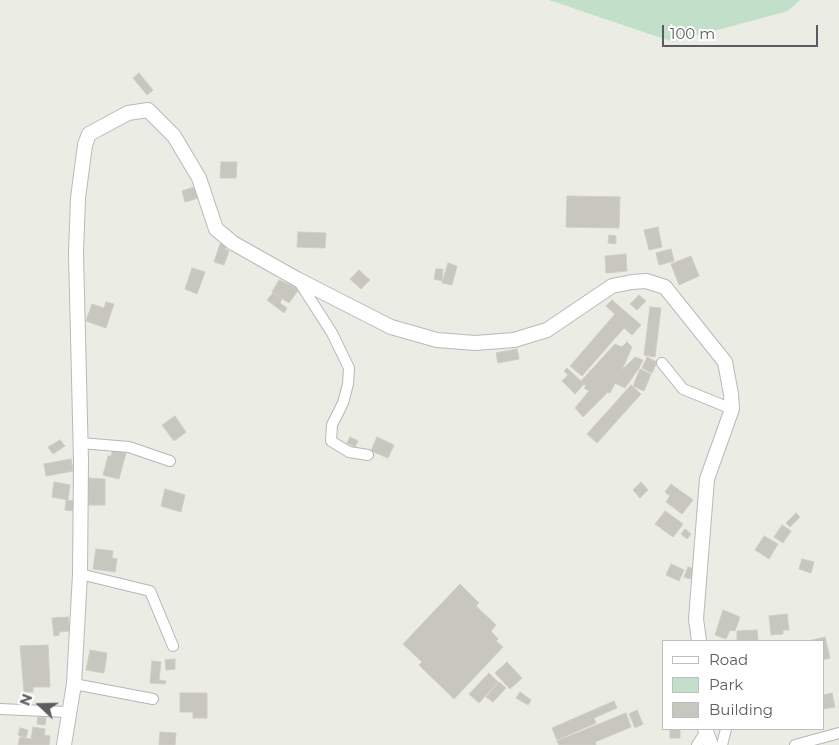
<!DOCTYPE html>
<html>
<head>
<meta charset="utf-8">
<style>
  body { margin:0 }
  #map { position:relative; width:839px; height:745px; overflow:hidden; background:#ebece3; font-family:Montserrat,sans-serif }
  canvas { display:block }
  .legend { position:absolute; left:662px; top:640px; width:162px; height:90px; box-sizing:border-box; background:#fff; border:1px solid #bdbec0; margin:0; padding:6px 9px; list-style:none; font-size:15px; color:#5b5c61 }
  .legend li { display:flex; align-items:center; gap:10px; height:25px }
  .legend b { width:25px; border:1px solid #bdbec0 }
  .north { position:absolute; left:15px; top:680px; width:50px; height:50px; -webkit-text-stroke:4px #fff; paint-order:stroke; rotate:291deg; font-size:14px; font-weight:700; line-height:20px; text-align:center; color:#5b5c61 }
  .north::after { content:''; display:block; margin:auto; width:18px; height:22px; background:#5b5c61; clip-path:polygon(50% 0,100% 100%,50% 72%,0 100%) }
  .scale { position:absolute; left:662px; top:25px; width:156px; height:22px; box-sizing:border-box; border:2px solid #5b5c61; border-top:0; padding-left:6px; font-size:15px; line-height:18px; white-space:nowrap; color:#5b5c61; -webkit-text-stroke:4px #fff; paint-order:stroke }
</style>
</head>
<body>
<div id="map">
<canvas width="839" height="745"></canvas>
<ul class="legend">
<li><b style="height:6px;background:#fff"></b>Road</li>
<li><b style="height:14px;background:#c2e0c9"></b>Park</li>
<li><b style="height:14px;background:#c7c6bf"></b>Building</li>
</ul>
<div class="north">N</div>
<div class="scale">100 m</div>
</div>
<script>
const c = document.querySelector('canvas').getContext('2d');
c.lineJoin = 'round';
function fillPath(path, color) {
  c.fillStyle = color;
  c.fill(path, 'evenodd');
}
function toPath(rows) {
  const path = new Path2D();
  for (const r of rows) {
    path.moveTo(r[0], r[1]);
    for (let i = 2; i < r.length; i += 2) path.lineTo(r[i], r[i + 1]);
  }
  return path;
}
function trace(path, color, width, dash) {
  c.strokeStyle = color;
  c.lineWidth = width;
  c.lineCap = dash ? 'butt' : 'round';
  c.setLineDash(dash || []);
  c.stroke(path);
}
fillPath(toPath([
  [549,0,800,0,788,11,673,42]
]), '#c2e0c9');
const building = toPath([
  [139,73,153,90,147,95,133,78,139,73],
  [221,162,237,162,236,178,220,178,221,162],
  [194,187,198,198,185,202,182,191,194,187],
  [567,196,620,197,619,228,566,227,567,196],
  [658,227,662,247,649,250,644,230,658,227],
  [298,232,326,233,325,248,297,247,298,232],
  [609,235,616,236,616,244,608,243,609,235],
  [221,241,227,243,225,249,229,251,224,265,214,262,221,241],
  [671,249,674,261,659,265,656,253,671,249],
  [626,254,627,271,606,273,605,256,626,254],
  [691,256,699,276,679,285,671,264,691,256],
  [448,263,457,266,452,285,442,283,448,263],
  [192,268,205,272,197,294,185,289,192,268],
  [436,269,443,269,442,281,434,279,436,269],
  [359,270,370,280,361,289,350,279,359,270],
  [279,280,299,289,289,303,272,292,279,280],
  [273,293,282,299,280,303,287,308,284,313,267,300,273,293],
  [639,295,646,301,637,310,630,304,639,295],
  [612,300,641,325,632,335,624,328,582,376,570,366,615,314,606,306,612,300],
  [106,302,114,304,106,328,86,321,92,304,104,308,106,302],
  [650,307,661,308,655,357,644,355,650,307],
  [627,342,632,347,622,370,635,357,643,360,639,368,625,388,615,383,610,393,608,392,583,417,575,408,589,391,584,388,586,386,581,381,615,344,622,347,627,342],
  [517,349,519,359,498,363,496,353,517,349],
  [647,357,657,362,652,373,642,368,647,357],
  [567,368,584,384,575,394,562,381,568,375,564,371,567,368],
  [640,369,651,374,644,391,633,386,640,369],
  [631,385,641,394,597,443,587,434,631,385],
  [175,416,186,432,174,441,162,425,175,416],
  [350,437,358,441,355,447,347,443,350,437],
  [377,437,394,445,388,458,371,451,377,437],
  [60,440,65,446,53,454,48,447,60,440],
  [113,449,126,453,119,479,103,475,108,456,111,456,113,449],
  [71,459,73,471,46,476,44,464,71,459],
  [88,478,105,479,105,505,88,505,88,478],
  [54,482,70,485,68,500,52,497,54,482],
  [641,482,648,490,640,498,633,490,641,482],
  [671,484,693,500,682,514,666,502,670,496,665,492,671,484],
  [165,489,185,495,181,512,161,506,165,489],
  [66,500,77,501,76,511,65,510,66,500],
  [665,511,683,524,673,537,655,524,665,511],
  [796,513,800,517,790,527,786,523,796,513],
  [782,525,791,531,783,543,774,537,782,525],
  [685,529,691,534,687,539,681,534,685,529],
  [764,536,778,544,769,559,755,550,764,536],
  [96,549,113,551,112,558,117,559,115,572,93,569,96,549],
  [802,559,814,562,811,573,799,569,802,559],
  [671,564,684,570,679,581,666,575,671,564],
  [688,567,694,569,690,579,684,577,688,567],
  [460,584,479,603,476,606,496,625,491,631,498,639,496,641,503,647,454,699,419,665,422,662,403,644,460,584],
  [723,610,740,617,735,631,730,630,726,639,715,635,723,610],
  [787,614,789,630,783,630,783,634,771,635,769,616,787,614],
  [68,617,70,631,59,632,59,635,54,636,52,618,68,617],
  [757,630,758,641,734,641,737,640,737,631,757,630],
  [825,637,830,658,823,660,823,641,808,641,825,637],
  [48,645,50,687,33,687,33,692,24,692,20,646,48,645],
  [90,650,107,653,104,673,86,670,90,650],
  [175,659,175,669,166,670,165,660,175,659],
  [152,661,161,662,159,680,166,681,165,684,150,683,152,661],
  [507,662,522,678,510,689,495,673,507,662],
  [489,673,498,682,479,703,469,694,489,673],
  [499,682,506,688,493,702,486,697,499,682],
  [520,692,531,700,528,705,516,698,520,692],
  [180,693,207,693,207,718,193,718,193,712,180,712,180,693],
  [832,693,835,707,823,709,823,695,832,693],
  [614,701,617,708,594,718,596,723,557,740,552,728,614,701],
  [637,710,643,724,635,728,629,714,637,710],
  [626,713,631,727,595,742,596,745,559,745,557,741,626,713],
  [38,717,46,718,45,725,37,724,38,717],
  [33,727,45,729,44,735,50,736,49,745,18,745,20,737,31,739,33,727],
  [20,728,28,730,26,738,18,735,20,728],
  [670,729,680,729,680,738,670,738,670,729],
  [160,732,176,733,175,745,159,745,160,732]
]);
fillPath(building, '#c7c6bf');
trace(building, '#cfcec2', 1);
const street = toPath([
  [298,280,332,333,349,368,348,384,343,403,332,425,331,441,349,452,368,455],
  [662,363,683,389,732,409],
  [81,443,129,447,170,461],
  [80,574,150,591,173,646],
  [74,684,153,699],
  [0,709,67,712],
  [697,745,705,733],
  [722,745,726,729],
  [795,745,839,733]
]);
const secondary = toPath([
  [705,729,711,745],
  [64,745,74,684,80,574,81,461,76,253,78,198,85,145,89,134,128,113,148,110,174,136,199,178,216,229,233,243,297,279,391,327,437,340,475,343,514,340,547,330,612,286,632,282,646,281,665,287,725,362,731,394,732,409,707,479,696,619,699,641]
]);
trace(street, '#b5b6bb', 12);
trace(secondary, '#b8b9bf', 16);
trace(street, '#fff', 10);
trace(secondary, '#fff', 14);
</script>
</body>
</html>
